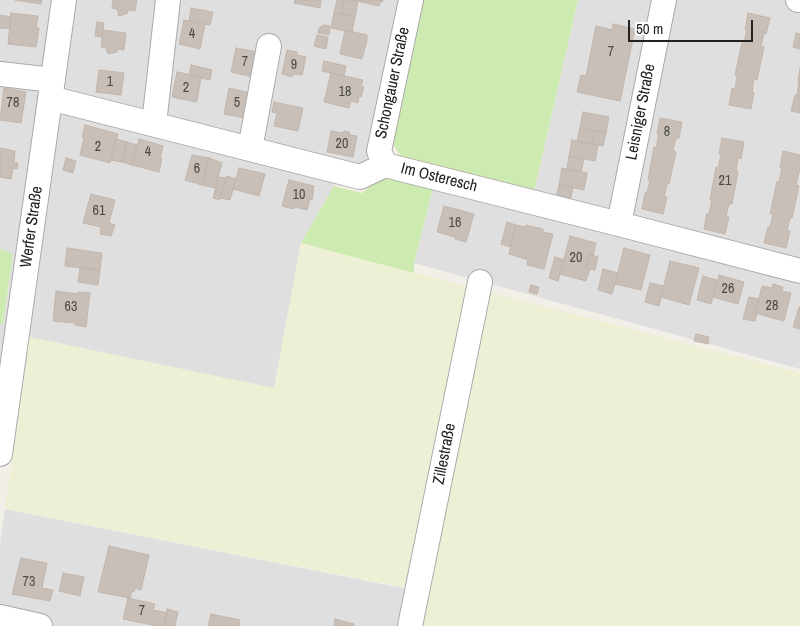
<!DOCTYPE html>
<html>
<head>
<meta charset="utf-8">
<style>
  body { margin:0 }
  #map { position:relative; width:800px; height:626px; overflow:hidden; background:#f2efe9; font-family:"Archivo Narrow",sans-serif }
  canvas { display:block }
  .scale { position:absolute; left:628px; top:20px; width:125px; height:22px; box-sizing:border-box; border:2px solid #222; border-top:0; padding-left:6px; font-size:15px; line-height:18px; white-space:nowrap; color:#222; -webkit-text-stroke:4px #fff; paint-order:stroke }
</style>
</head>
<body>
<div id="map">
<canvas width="800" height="626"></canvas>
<div class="scale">50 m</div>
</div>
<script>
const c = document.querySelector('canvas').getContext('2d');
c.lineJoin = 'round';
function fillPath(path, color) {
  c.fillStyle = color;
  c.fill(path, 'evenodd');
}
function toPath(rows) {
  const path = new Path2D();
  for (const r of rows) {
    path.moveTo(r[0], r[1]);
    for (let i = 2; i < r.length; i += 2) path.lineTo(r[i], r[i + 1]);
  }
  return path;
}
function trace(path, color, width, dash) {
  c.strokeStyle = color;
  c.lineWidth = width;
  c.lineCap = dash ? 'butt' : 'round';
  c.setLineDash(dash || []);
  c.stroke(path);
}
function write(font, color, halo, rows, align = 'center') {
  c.font = font + ' "Archivo Narrow",sans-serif';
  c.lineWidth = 4.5;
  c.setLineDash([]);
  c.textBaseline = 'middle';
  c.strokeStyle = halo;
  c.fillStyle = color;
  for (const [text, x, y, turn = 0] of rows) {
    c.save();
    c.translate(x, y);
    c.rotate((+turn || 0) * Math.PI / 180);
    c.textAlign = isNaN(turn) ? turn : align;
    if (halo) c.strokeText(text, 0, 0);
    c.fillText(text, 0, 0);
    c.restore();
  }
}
fillPath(toPath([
  [0,0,402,0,365,165,340,164,334,186,301,243,274,389,19,335,0,395,0,323,3,324,13,255,0,249],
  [578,0,800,0,800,369,414,263,433,188,530,211],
  [5,509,423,592,417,626,0,626,0,545]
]), '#e0dfdf');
fillPath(toPath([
  [301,243,800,373,800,626,417,626,423,591,5,509,29,337,274,388]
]), '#eef0d5');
fillPath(toPath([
  [419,0,578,0,534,192,402,158,390,140],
  [383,176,433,188,414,263,414,273,301,243,334,186,362,193],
  [0,249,13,254,3,324,0,323]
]), '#cdebb0');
const building = toPath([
  [15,0,42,0,41,4,15,0],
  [113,0,137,0,135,11,127,10,128,13,119,16,117,9,112,8,113,0],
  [295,0,321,0,320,8,294,3,295,0],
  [337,0,344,1,341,14,334,13,337,0],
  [344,0,358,1,355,17,341,14,344,0],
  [352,0,383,0,382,2,380,2,379,6,352,0],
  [191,8,213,12,210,25,189,21,191,8],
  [11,13,38,16,36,28,39,28,36,47,8,44,11,13],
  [334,13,355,17,352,32,331,28,334,13],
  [748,13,770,18,766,34,764,33,761,47,764,47,757,80,754,79,752,92,754,93,751,109,729,105,732,88,735,89,737,76,735,75,742,43,744,43,747,30,745,30,748,13],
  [1,15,11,17,10,29,0,28,1,15],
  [184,20,205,24,200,49,179,44,184,20],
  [97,22,104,23,102,37,95,36,97,22],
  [613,24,635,29,620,101,577,92,581,75,586,76,596,26,612,30,613,24],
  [324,25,330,26,329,35,318,33,319,28,324,25],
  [103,30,126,33,124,50,116,49,117,52,108,54,106,48,101,47,103,30],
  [345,30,367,35,367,40,362,59,340,54,345,30],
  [796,33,800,34,800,49,793,47,796,33],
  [317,35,328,37,326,49,314,46,317,35],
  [236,48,258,52,253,77,231,72,236,48],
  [287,50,297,52,297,55,306,57,302,75,293,74,292,77,282,74,287,50],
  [324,61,346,66,344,76,322,71,324,61],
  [191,65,212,70,210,80,189,75,191,65],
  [800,69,800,113,791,111,795,95,797,95,799,82,798,81,800,69],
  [99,70,124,73,121,95,96,92,99,70],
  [177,72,201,77,197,101,196,102,172,97,177,72],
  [331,73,363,80,361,86,364,87,361,97,359,96,358,103,351,101,349,108,324,102,331,73],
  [4,88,26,92,21,123,0,120,4,88],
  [229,88,250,93,245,118,224,114,229,88],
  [274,102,303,108,298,131,274,126,277,113,272,112,274,102],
  [583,112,609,117,606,133,580,128,583,112],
  [660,118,682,122,679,138,676,138,673,151,676,152,669,184,667,184,664,197,667,197,663,214,642,209,645,193,647,193,650,180,648,180,654,147,656,148,659,134,657,134,660,118],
  [85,125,118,134,110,163,80,155,84,138,82,137,85,125],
  [580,128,595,131,592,144,577,141,580,128],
  [331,131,341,133,344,131,349,132,350,135,357,136,353,157,327,152,331,131],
  [595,131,606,133,603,146,592,144,595,131],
  [722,138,744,142,741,159,738,158,736,171,738,172,732,204,729,204,726,217,729,217,725,234,704,229,707,213,709,214,712,200,710,200,716,167,718,168,721,155,719,154,722,138],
  [116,139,127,142,122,162,111,160,116,139],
  [139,139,163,146,160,159,162,159,159,172,132,165,139,139],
  [572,140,598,145,595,161,569,156,572,140],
  [127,142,137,145,132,165,122,162,127,142],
  [0,148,15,151,14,162,18,163,17,169,13,168,11,179,0,177,0,148],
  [783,151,800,155,800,172,799,172,796,185,799,186,792,218,790,218,787,231,790,231,786,248,764,243,768,227,770,227,773,214,770,214,777,181,779,182,782,168,780,168,783,151],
  [192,155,209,158,202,185,185,180,192,155],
  [569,156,584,159,581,172,567,169,569,156],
  [66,158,76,161,73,173,63,170,66,158],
  [209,158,222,163,215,188,202,185,209,158],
  [239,168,265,174,259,196,233,189,239,168],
  [562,168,587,173,584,190,559,185,562,168],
  [227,176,236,179,230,200,221,198,227,176],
  [218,177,226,178,222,193,215,191,218,177],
  [289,180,314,186,313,190,314,190,312,200,310,199,307,210,295,207,294,209,282,206,289,180],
  [559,185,573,187,570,202,556,199,559,185],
  [215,191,222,193,220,200,213,198,215,191],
  [91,194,115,200,109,223,115,225,111,236,100,234,101,227,83,223,91,194],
  [444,206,474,214,466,242,455,239,455,237,437,232,444,206],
  [507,222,516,225,511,247,501,244,507,222],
  [516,225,525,227,526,225,543,229,543,232,553,234,544,269,527,265,528,260,509,254,516,225],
  [570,236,596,243,593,256,589,254,586,268,590,269,586,281,560,274,570,236],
  [67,248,102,253,100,270,65,266,67,248],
  [624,248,650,255,641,290,615,284,624,248],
  [589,254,598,257,595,270,586,268,589,254],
  [555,257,564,260,558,281,549,278,555,257],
  [670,261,699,268,689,305,661,297,670,261],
  [80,268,100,270,98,285,78,282,80,268],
  [603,269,618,273,612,294,598,290,603,269],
  [719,275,744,282,738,304,713,297,719,275],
  [703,276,717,280,711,304,697,300,703,276],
  [650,283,664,286,659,306,645,302,650,283],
  [773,284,783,287,782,291,791,293,784,321,755,313,762,286,772,288,773,284],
  [531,285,539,287,537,294,529,292,531,285],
  [56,291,78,294,79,292,90,293,86,327,75,325,75,323,53,321,56,291],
  [749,297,759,299,755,313,757,314,755,321,743,319,749,297],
  [799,307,800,308,800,329,793,327,799,307],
  [696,334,709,337,708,344,694,341,696,334],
  [109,546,149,555,141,590,135,588,134,592,132,591,130,598,98,592,109,546],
  [21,558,47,563,42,588,53,590,50,601,12,594,21,558],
  [63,573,84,577,80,596,59,591,63,573],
  [128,598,155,604,153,610,167,613,164,626,157,626,123,619,128,598],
  [167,609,178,612,175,626,164,626,167,609],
  [211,614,240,620,239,626,208,626,211,614],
  [335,619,354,624,354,626,334,626,335,619]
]);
fillPath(building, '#c7bfb8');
trace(building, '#c4b6ab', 1);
const minor = toPath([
  [798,0,800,0],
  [0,74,53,80],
  [50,98,360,177,385,165,619,224,800,271],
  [154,124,168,0],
  [250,149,269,46],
  [385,165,379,151,411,0],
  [619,224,664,0],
  [0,454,64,0],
  [0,617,40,626],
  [410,626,480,282]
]);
trace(minor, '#a9a9a9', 26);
trace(minor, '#fff', 24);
write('14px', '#4b4948', null, [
  ["4",192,34],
  ["7",611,52],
  ["7",245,62],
  ["9",294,65],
  ["1",110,82],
  ["2",186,88],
  ["18",345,92],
  ["78",13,103],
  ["5",237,103],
  ["8",667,132],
  ["20",342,144],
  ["2",98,147],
  ["4",148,152],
  ["6",197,169],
  ["21",725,181],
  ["10",299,195],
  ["61",99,211],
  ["16",455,223],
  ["20",576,258],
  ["26",728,289],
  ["28",772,306],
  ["63",71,307],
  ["73",29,582],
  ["7",142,611]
]);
write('16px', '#222', '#fff', [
  ["Schongauer Straße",393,83,-78],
  ["Leisniger Straße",641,112,-79],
  ["Im Osteresch",439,178,14],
  ["Werfer Straße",32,227,-82],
  ["Zillestraße",445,454,-79]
]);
</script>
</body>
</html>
